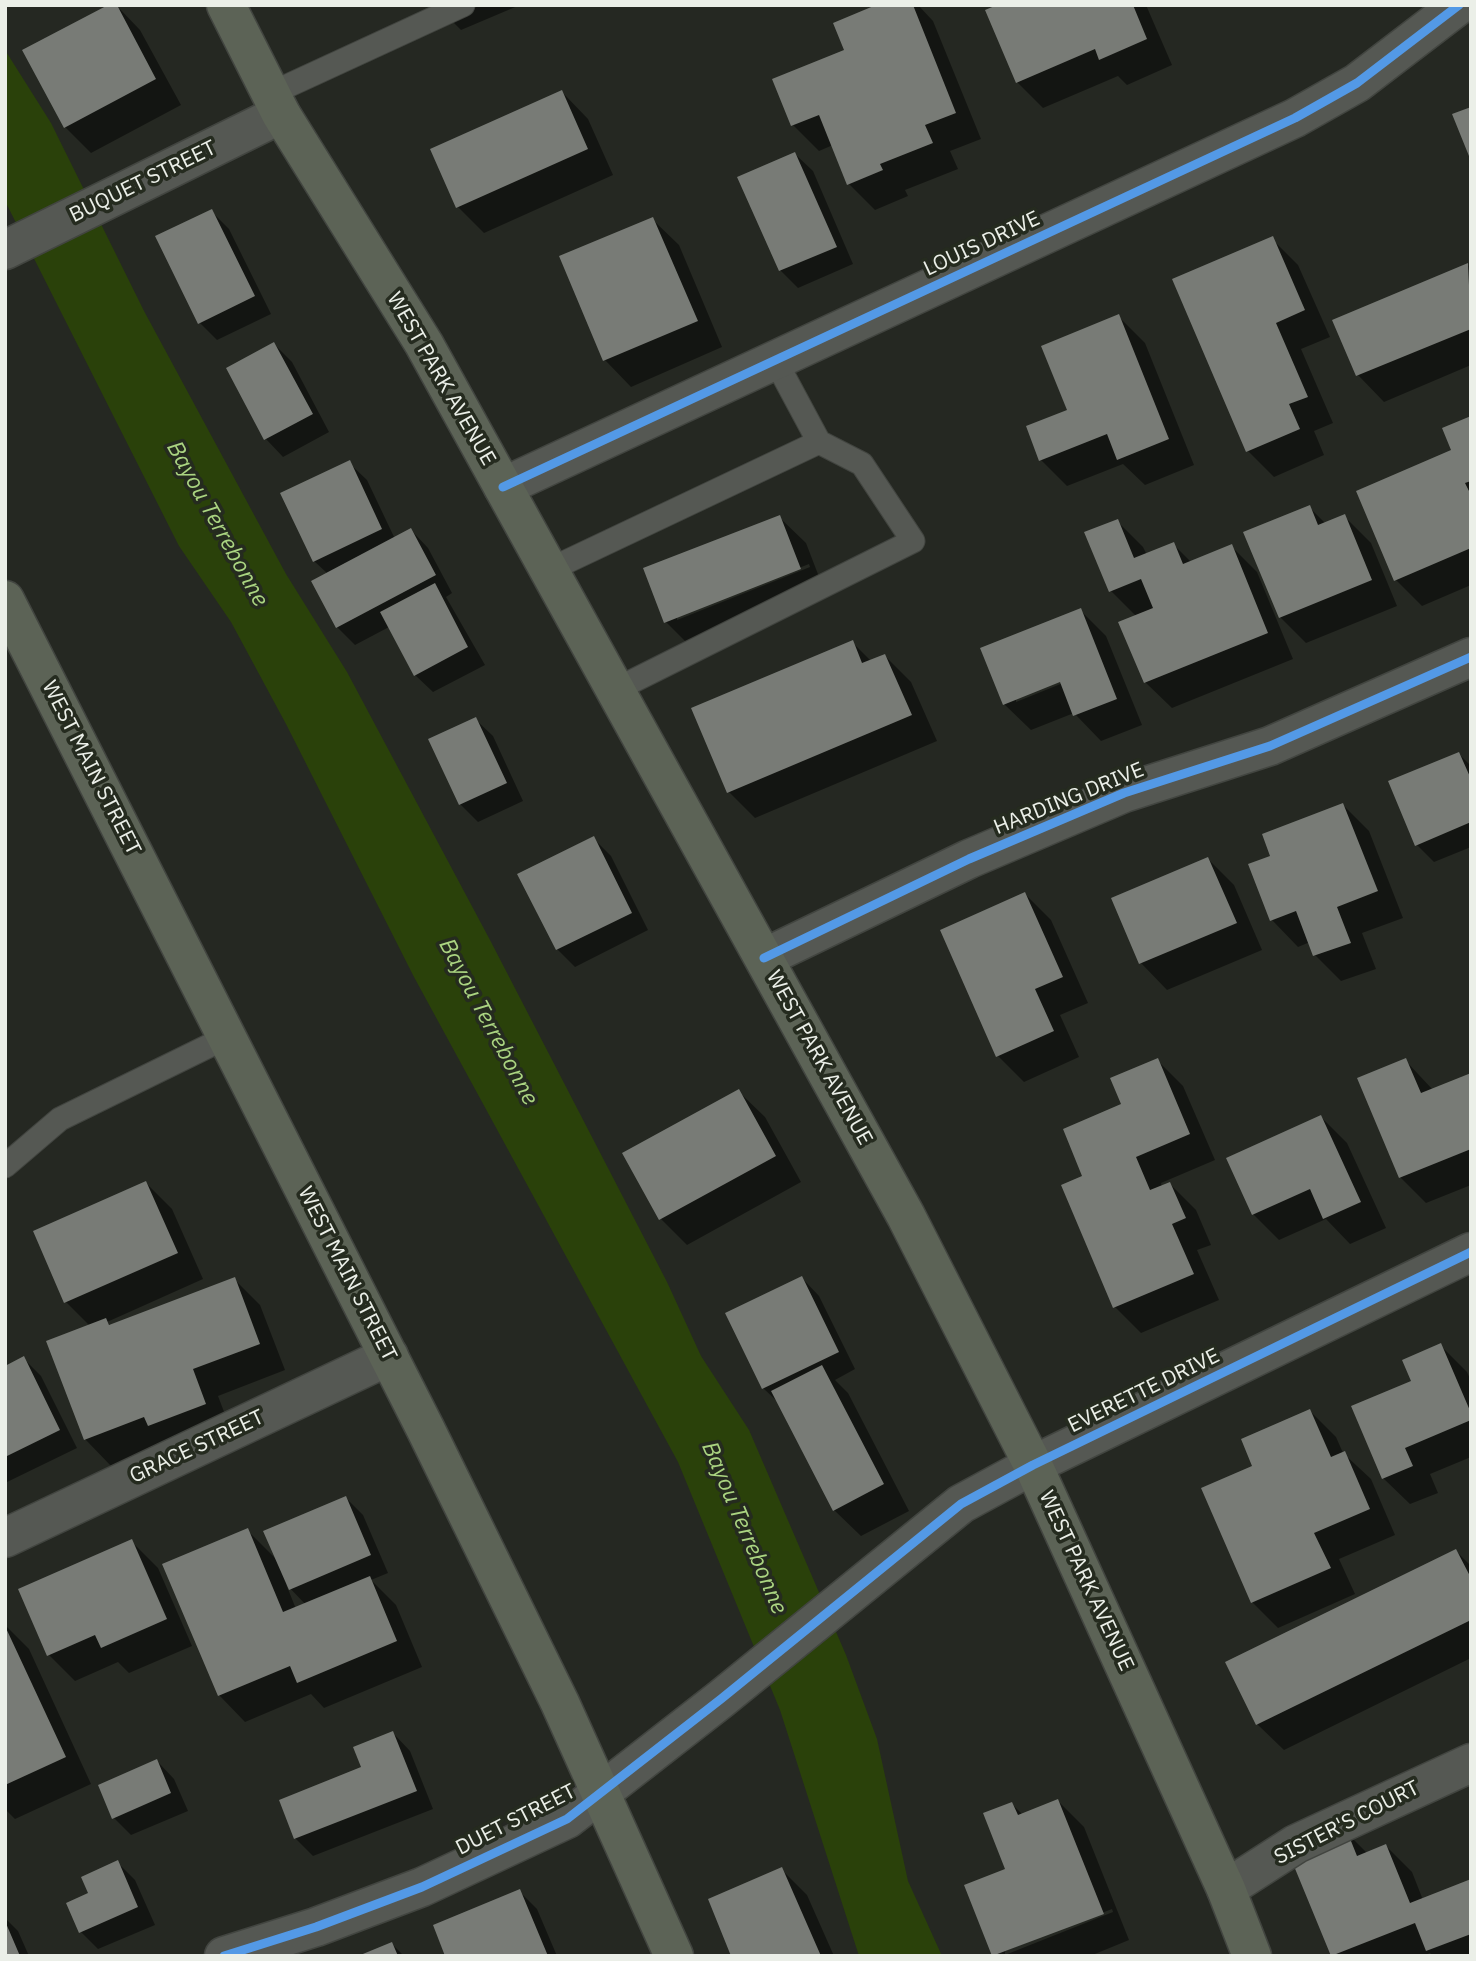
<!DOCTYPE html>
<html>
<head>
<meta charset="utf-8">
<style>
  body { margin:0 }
  #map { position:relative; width:1476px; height:1961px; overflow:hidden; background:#252822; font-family:"IBM Plex Sans",sans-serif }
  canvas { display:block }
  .frame { position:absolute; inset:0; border:7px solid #ebefe8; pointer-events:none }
</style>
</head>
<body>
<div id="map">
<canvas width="1476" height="1961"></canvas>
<div class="frame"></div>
</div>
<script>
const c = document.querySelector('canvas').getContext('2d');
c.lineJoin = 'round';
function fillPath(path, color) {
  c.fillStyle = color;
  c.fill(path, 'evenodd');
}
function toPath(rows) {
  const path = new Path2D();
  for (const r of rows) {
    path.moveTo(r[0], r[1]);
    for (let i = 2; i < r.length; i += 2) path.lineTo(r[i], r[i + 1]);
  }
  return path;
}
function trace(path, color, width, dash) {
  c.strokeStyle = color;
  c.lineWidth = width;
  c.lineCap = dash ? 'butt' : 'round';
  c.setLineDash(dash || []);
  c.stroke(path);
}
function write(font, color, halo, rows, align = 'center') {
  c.font = font + ' "IBM Plex Sans",sans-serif';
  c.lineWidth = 7;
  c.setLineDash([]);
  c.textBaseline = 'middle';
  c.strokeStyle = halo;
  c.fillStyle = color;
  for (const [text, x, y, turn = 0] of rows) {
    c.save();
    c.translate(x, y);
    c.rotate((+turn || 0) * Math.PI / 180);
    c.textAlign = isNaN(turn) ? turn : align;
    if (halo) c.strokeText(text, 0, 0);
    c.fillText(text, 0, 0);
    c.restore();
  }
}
fillPath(toPath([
  [5,50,51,123,144,311,286,574,347,672,490,940,667,1282,701,1356,749,1430,846,1655,877,1739,908,1881,942,1956,859,1956,780,1710,678,1462,414,977,286,724,231,622,179,546,5,201]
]), '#2a410a');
fillPath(toPath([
  [116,5,140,30,181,105,91,153,65,127],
  [436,5,520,5,461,30],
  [881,5,918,5,933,21,981,139,950,151,958,169,905,190,908,196,875,210,849,184,833,145,819,151,793,125],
  [1001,5,1146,5,1172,65,1127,85,1118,76,1043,108,1017,82],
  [562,92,588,119,613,175,484,233,458,207],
  [795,154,813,171,853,264,798,288,780,270],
  [211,211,229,229,271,314,217,340,200,323],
  [652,219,679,245,722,347,631,387,605,360,561,257],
  [1272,239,1298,265,1330,337,1301,349,1333,423,1314,431,1324,455,1274,477,1248,451],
  [1468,265,1471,268,1471,365,1384,402,1358,375,1335,321],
  [1118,316,1145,343,1194,465,1145,485,1123,464,1067,486,1041,460],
  [274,344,292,362,329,432,283,457,266,439],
  [1471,418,1471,585,1422,606,1396,580],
  [349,463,367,480,395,539,411,530,428,548,452,593,446,597,485,665,433,692,415,675,389,627,355,645,337,627,313,582,328,574,314,561],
  [1309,507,1326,524,1344,516,1371,543,1397,606,1306,643,1280,617],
  [779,517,806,543,826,595,692,648,666,622],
  [809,564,810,567,677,620,677,616],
  [1117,521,1143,547,1147,555,1173,544,1191,562,1231,546,1257,572,1293,659,1172,708,1145,682,1136,616,1111,591],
  [1080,610,1106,636,1142,725,1101,741,1074,713,1031,730,1004,704],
  [1067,678,1068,681,1016,702,1016,698],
  [852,642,871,661,885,656,911,682,937,741,755,818,729,792],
  [475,719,493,736,523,801,478,822,460,804],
  [1459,754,1471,766,1471,847,1434,862,1417,845],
  [1343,805,1369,831,1403,918,1362,933,1376,969,1341,981,1315,955,1310,942,1298,947,1272,920,1251,865,1273,857],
  [593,838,611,856,648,930,575,967,557,949],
  [1208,859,1234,885,1262,950,1167,990,1141,963,1113,899],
  [1025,894,1051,920,1088,1003,1060,1015,1079,1057,1024,1082,998,1056],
  [1157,1060,1183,1086,1215,1160,1161,1183,1162,1187,1170,1184,1196,1210,1211,1245,1197,1250,1219,1300,1141,1333,1115,1307,1085,1177,1123,1105],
  [1405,1060,1433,1090,1471,1075,1471,1185,1426,1203,1400,1177],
  [738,1091,765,1117,801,1182,687,1245,661,1219],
  [1321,1117,1347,1143,1386,1228,1350,1244,1326,1219,1279,1240,1253,1214],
  [146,1183,172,1209,203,1279,107,1322,111,1326,234,1279,260,1305,285,1370,218,1396,231,1430,168,1444,111,1466,85,1439,90,1326,66,1302],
  [802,1278,819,1296,855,1369,835,1380,848,1393,909,1511,861,1536,834,1510,780,1404,763,1388],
  [1441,1346,1467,1372,1471,1381,1471,1457,1430,1474,1438,1493,1410,1504,1383,1478,1413,1382],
  [24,1359,41,1376,77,1448,5,1483,5,1367],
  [1310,1411,1336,1437,1343,1453,1371,1479,1395,1535,1339,1559,1355,1594,1278,1628,1252,1602,1254,1467],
  [346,1498,363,1515,388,1573,371,1580,396,1605,422,1667,324,1708,311,1694,245,1722,219,1695,165,1565,248,1531,277,1560],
  [286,1584,306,1605,296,1609],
  [131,1541,158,1568,192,1646,129,1673,118,1662,75,1681,49,1655],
  [1456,1551,1471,1566,1471,1658,1284,1750,1257,1724],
  [5,1625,29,1649,91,1784,15,1819,5,1809],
  [393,1733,410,1751,433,1809,313,1856,295,1838],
  [157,1761,174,1779,188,1811,131,1835,114,1818],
  [1058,1801,1084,1827,1129,1940,1090,1956,994,1956,966,1886,1008,1870,1012,1804,1023,1815],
  [1112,1909,1113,1912,1005,1955,1005,1951],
  [1347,1833,1367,1853,1386,1846,1412,1872,1423,1900,1471,1881,1471,1956,1433,1956,1430,1953,1422,1956,1333,1956],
  [117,1862,135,1880,155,1925,98,1949,81,1932,90,1894],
  [781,1869,807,1895,834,1956,733,1956],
  [519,1891,537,1909,557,1956,447,1956],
  [5,1918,18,1931,29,1956,5,1956],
  [392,1944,404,1956,362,1956]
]), '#0007');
fillPath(toPath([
  [108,5,117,5,156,79,64,128,22,50],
  [876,5,913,5,956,113,925,125,933,143,880,164,883,170,847,185,819,115,791,126,772,79,844,50,833,23],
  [997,5,1133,5,1147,39,1099,60,1095,49,1016,83,985,10],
  [562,90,588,149,456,208,430,149],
  [1471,107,1471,161,1452,114],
  [795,152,837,247,779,271,737,177],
  [212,209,255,296,198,324,155,236],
  [653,217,698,321,603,361,559,256],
  [1273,236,1305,310,1276,323,1308,397,1289,404,1300,429,1246,452,1172,279],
  [1468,263,1471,329,1356,376,1332,320],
  [1119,314,1169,439,1117,460,1107,434,1039,461,1026,426,1067,410,1041,346],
  [274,342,313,414,264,440,226,368],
  [1471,416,1471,481,1465,483,1471,495,1471,548,1394,581,1356,491,1451,450,1442,428],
  [350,460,382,529,313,562,280,493],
  [1310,505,1318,525,1345,514,1372,580,1279,618,1243,532],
  [780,515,801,569,664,623,643,568],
  [1118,519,1134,558,1174,542,1183,564,1232,544,1268,633,1144,683,1118,622,1153,608,1141,579,1109,592,1084,532],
  [411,528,436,575,336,628,311,581],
  [435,583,468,647,414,676,380,612],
  [1081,608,1117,699,1073,716,1060,682,1003,705,980,648],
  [853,640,862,663,885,654,912,715,727,793,691,708],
  [476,717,507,783,459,805,428,739],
  [1459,752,1471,779,1471,822,1415,846,1388,781],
  [1343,803,1378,891,1337,907,1351,943,1313,956,1296,911,1270,921,1248,864,1270,856,1262,834],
  [594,836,632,913,556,950,517,874],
  [1208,857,1237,923,1139,964,1111,898],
  [1025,892,1063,977,1035,989,1054,1031,996,1057,940,930],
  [1158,1058,1190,1134,1136,1157,1150,1190,1170,1182,1186,1218,1172,1224,1194,1274,1113,1308,1061,1185,1082,1176,1063,1129,1121,1104,1110,1078],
  [1406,1058,1421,1093,1471,1073,1471,1149,1399,1178,1357,1078],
  [739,1089,776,1156,659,1220,622,1153],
  [1321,1115,1361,1202,1323,1219,1310,1189,1252,1215,1226,1158],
  [146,1181,178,1253,64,1303,33,1231],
  [802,1276,839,1352,762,1389,725,1313],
  [235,1277,260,1344,193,1369,206,1404,148,1426,144,1417,84,1440,46,1341,106,1318,109,1325],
  [1441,1343,1471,1413,1471,1420,1405,1448,1413,1466,1382,1479,1351,1406,1411,1381,1402,1360],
  [24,1356,60,1430,5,1457,5,1366],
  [822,1365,884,1484,833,1511,771,1391],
  [1310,1409,1331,1457,1345,1451,1370,1509,1314,1533,1331,1568,1251,1603,1201,1488,1252,1466,1241,1439],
  [346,1496,371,1555,289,1590,263,1531],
  [248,1528,283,1612,370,1576,397,1641,297,1683,290,1666,218,1696,162,1564],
  [132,1539,167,1619,101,1648,95,1635,47,1656,18,1589],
  [1456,1549,1471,1578,1471,1620,1256,1725,1225,1662],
  [5,1626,66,1757,5,1785],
  [393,1731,417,1791,294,1839,279,1800,361,1767,353,1747],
  [157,1759,171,1793,112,1819,98,1785],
  [1058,1799,1104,1914,992,1956,964,1885,1005,1869,983,1813,1012,1802,1018,1815],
  [1347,1831,1357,1856,1386,1844,1410,1903,1471,1879,1471,1934,1426,1951,1415,1923,1331,1956,1289,1854],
  [118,1860,138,1907,79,1933,66,1903,88,1893,81,1877],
  [782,1867,821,1956,731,1956,708,1899],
  [520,1889,548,1956,445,1956,433,1925],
  [5,1921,20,1956,5,1956],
  [392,1942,398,1956,358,1956]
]), '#787b76');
const lane = toPath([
  [270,94,463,5],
  [549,570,819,442,775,360],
  [615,690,913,541,862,464,819,442],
  [5,1166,60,1119,227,1037]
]);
const street = toPath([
  [5,250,281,114],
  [503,487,1295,118,1357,83,1459,5],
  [764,958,969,859,1124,793,1270,746,1471,657],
  [5,1538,389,1356],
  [1226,1889,1296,1844,1471,1763],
  [224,1956,316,1927,422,1887,567,1819,721,1699,961,1504,1033,1465,1471,1252]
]);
const primary = toPath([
  [226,5,281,114,424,344,906,1216,1033,1465,1226,1889,1252,1956],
  [5,600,425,1428,560,1703,674,1956]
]);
trace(lane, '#424540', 25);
trace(street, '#424540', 41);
trace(primary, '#424540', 41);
trace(lane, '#555853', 23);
trace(street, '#555853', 38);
trace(primary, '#5c6356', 38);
trace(toPath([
  [503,487,1295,118,1357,83,1459,5],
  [764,958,969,859,1124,793,1270,746,1471,657],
  [224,1956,316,1927,422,1887,567,1819,721,1699,961,1504,1033,1465,1471,1252]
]), '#5399e6', 9);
write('21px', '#ebefe8', '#252b1f', [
  ["BUQUET STREET",143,182,-26],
  ["LOUIS DRIVE",982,244,-25],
  ["WEST PARK AVENUE",441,379,60],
  ["WEST MAIN STREET",91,768,63],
  ["HARDING DRIVE",1069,799,-22],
  ["WEST PARK AVENUE",819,1058,61],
  ["WEST MAIN STREET",347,1274,63],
  ["EVERETTE DRIVE",1144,1391,-26],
  ["GRACE STREET",197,1447,-25],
  ["WEST PARK AVENUE",1086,1581,65],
  ["DUET STREET",516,1820,-27],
  ["SISTER'S COURT",1347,1823,-27]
]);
write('italic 23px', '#aad481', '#252b1f', [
  ["Bayou Terrebonne",217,524,61],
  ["Bayou Terrebonne",488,1022,62],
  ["Bayou Terrebonne",744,1528,67]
]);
</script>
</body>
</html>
